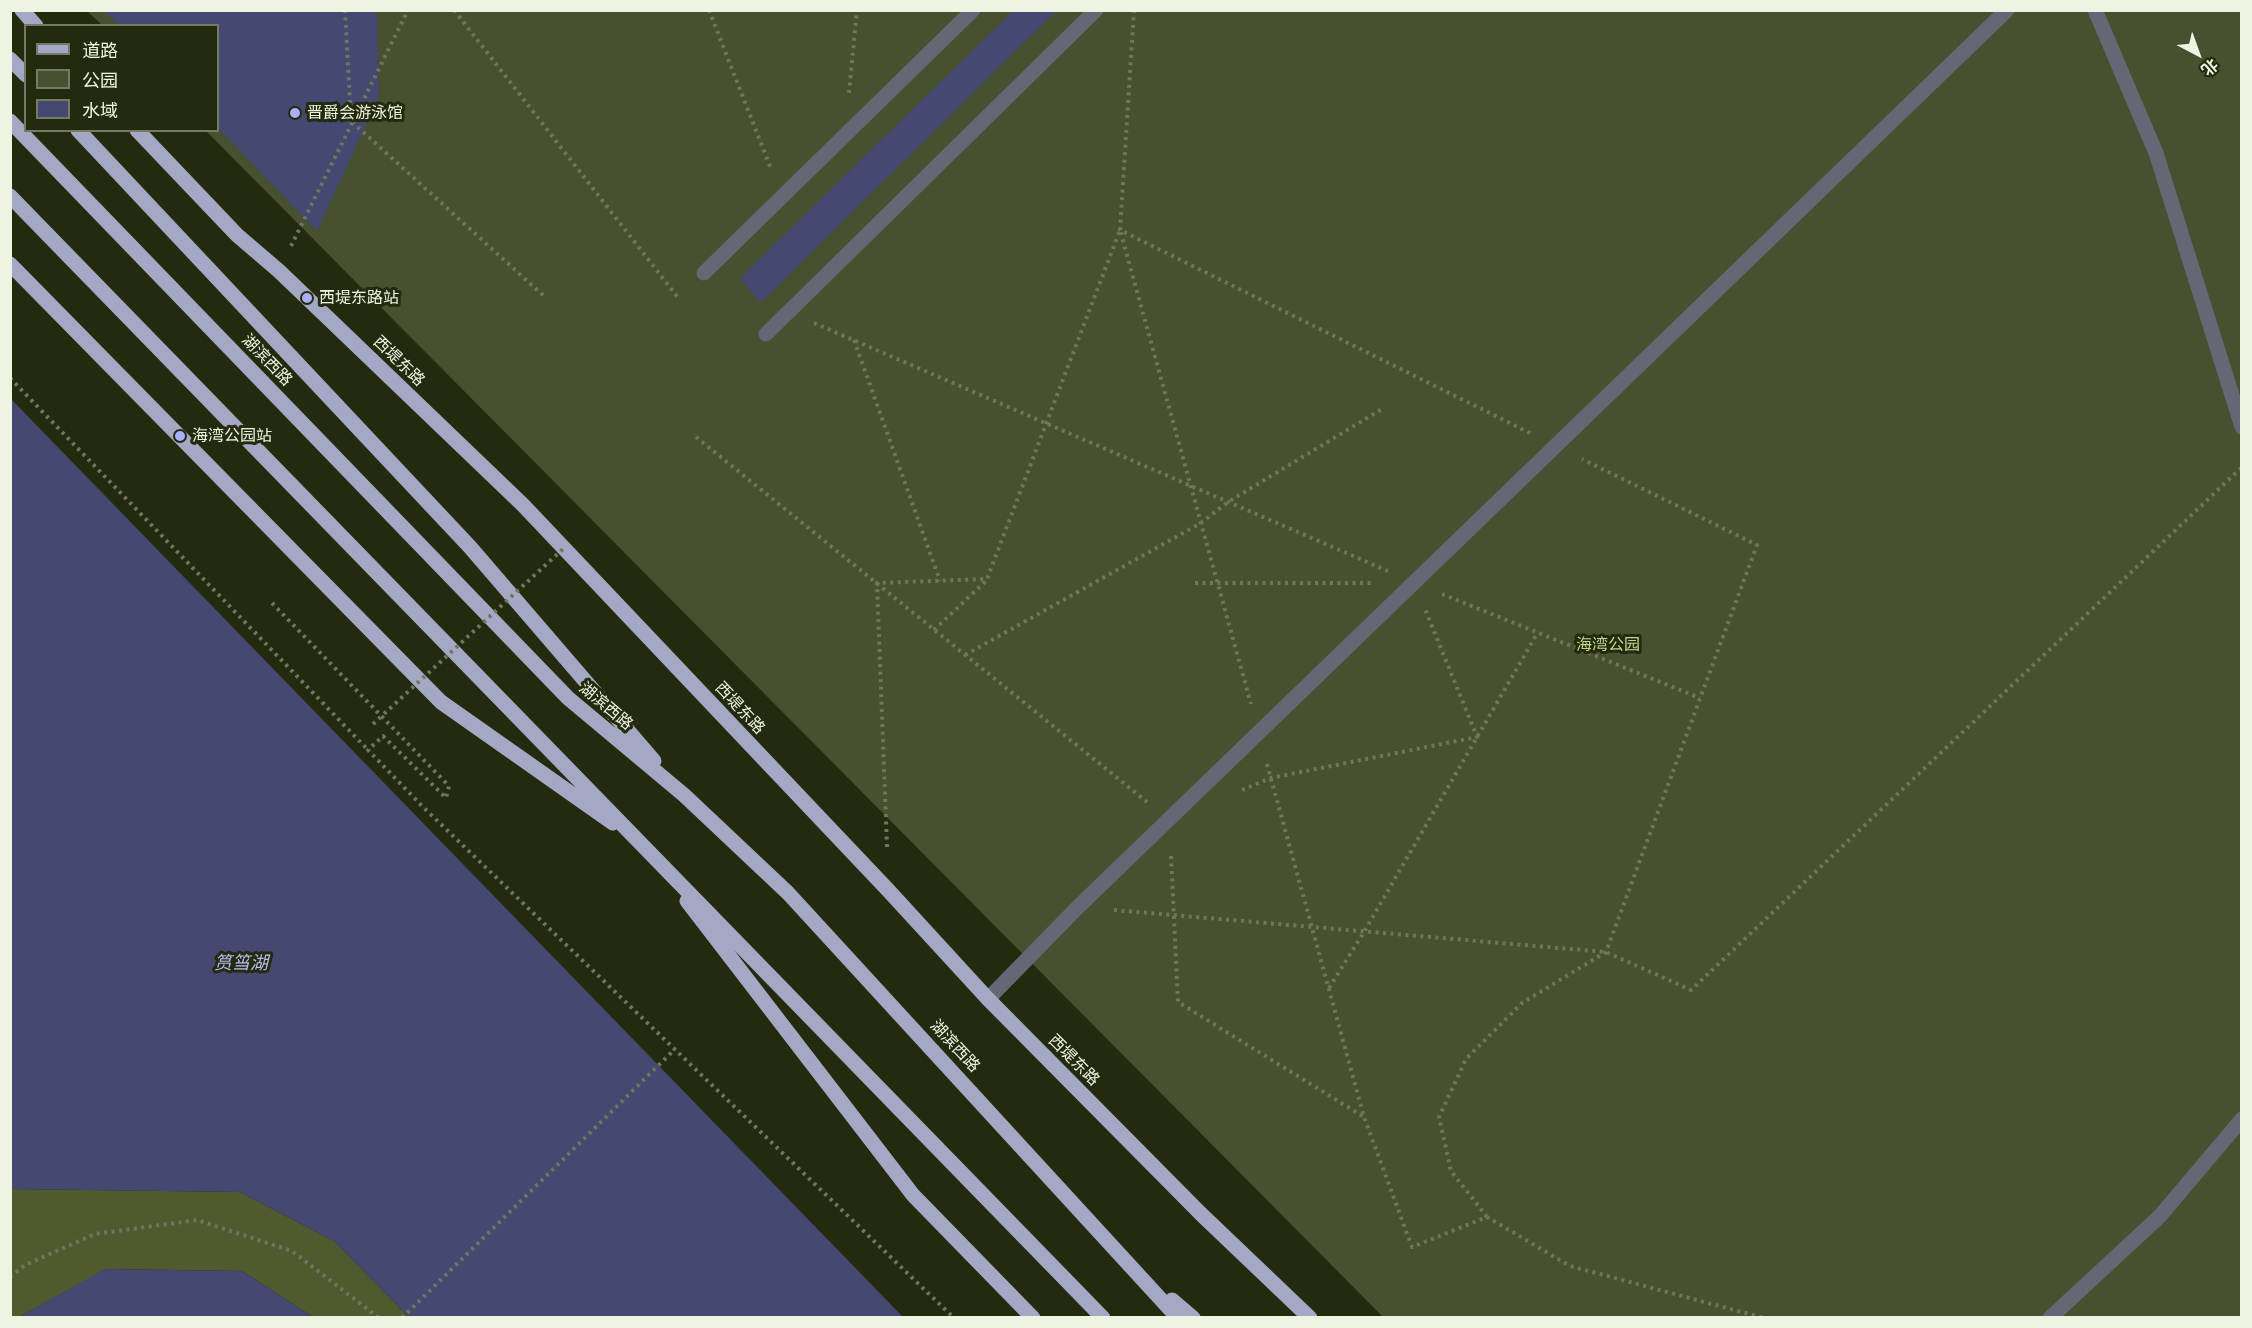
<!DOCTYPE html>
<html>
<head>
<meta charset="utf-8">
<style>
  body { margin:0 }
  #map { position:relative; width:2252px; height:1328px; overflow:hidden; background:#232a0e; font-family:Lato,"Noto Sans SC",sans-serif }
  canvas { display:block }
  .frame { position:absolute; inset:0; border:12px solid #eef3e2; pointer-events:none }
  .legend { position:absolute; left:24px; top:24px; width:195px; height:108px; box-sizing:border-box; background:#232a0e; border:2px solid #747a63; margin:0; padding:8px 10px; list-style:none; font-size:18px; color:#eef3e2 }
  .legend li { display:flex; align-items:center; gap:12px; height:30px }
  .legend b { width:30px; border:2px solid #747a63 }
  .north { position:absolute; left:2168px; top:24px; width:60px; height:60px; -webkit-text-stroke:4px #232a0e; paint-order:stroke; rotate:139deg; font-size:16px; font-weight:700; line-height:24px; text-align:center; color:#eef3e2 }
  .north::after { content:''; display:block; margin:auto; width:21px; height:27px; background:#eef3e2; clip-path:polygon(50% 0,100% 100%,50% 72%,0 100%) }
</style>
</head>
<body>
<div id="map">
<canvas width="2252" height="1328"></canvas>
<div class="frame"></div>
<ul class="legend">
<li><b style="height:8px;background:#a5a8c4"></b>道路</li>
<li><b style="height:16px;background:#47502f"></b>公园</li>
<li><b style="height:16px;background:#454870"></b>水域</li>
</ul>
<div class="north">北</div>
</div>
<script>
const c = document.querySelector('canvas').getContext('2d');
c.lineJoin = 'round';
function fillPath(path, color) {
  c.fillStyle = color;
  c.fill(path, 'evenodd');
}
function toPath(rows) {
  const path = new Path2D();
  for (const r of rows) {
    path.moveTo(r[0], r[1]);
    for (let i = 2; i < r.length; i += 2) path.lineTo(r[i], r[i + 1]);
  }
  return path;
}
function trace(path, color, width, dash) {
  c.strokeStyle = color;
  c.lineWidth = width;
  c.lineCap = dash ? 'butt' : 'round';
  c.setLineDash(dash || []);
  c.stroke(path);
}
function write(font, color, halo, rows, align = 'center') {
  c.font = font + ' Lato,"Noto Sans SC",sans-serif';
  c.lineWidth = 6;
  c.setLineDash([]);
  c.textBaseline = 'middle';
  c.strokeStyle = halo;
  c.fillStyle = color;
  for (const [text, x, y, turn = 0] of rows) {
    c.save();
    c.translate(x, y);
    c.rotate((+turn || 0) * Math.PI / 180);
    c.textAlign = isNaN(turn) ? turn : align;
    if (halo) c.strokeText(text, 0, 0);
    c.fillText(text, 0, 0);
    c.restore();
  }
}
fillPath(toPath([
  [87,11,2241,11,2241,1317,1383,1317,206,131,218,130,218,26,102,25]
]), '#47502f');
fillPath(toPath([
  [10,1189,240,1192,334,1241,409,1317,313,1317,242,1271,106,1269,19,1317,11,1317]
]), '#4f5b2f');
fillPath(toPath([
  [104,11,377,11,379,97,317,231,218,128,218,26,119,25],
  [1013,11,1056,11,760,303,740,278],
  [10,399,11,399,903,1317,409,1317,334,1241,240,1192,11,1189],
  [105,1269,242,1271,313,1317,19,1317]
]), '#454870');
trace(toPath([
  [345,10,351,121,546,298],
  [454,10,679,299],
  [709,10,771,169],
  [1134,10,1120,230,1530,433],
  [849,93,857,10],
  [291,246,408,10],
  [814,323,1388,571],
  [854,340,940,581],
  [10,378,368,750],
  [696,437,1147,802],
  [1195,583,1373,583],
  [1442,594,1700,698],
  [272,603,449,786,446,798,383,736,368,750,423,807,954,1318],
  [934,630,987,580],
  [965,655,1201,523,1228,502,1382,409],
  [1267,764,1364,1117,1412,1247,1487,1217,1570,1266,1764,1318],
  [1242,790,1271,778,1477,737,1425,609],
  [887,847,877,583,987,579,1120,230,1251,704],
  [1171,856,1178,1002,1364,1117],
  [1114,910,1606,952,1691,990,2242,467],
  [1329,988,1364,932,1538,632],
  [1487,1217,1451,1171,1439,1117,1466,1059,1522,1003,1606,952,1757,545,1582,459],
  [10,1277,25,1265,95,1234,197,1220,292,1251,379,1318],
  [402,1318,675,1049]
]), '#70765e', 4, [3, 4.5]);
trace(toPath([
  [2095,10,2156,153,2242,427],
  [704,273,973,10],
  [766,334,1096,10],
  [988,999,1078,907,2007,10],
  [2050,1318,2160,1216,2242,1119]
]), '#656774', 15);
trace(toPath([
  [22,10,36,26],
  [10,59,26,75],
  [10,121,568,698,684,795,788,893,1178,1318],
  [78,130,470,547,654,761],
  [137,130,237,235,279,271,523,505,888,890,988,999,1201,1214,1310,1318],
  [10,196,1103,1318],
  [10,264,441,702,613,823],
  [687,901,913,1195,1033,1318],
  [1172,1300,1193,1318]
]), '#a5a8c4', 15);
trace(toPath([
  [373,724,564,548]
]), '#70765e', 4, [3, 4.5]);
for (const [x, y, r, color] of [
  [295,113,6,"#a9b0fc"],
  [307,298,6,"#a9b0fc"],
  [180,436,6,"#a9b0fc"]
]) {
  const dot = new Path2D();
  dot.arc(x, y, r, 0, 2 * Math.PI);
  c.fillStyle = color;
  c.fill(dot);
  trace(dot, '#232a0e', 2);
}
write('16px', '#eef3e2', '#232a0e', [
  ["晋爵会游泳馆",307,113],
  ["西堤东路站",319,298],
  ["海湾公园站",192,436]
], 'left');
write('16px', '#eef3e2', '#232a0e', [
  ["湖滨西路",267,360,46],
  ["西堤东路",399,361,44],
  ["湖滨西路",606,706,40],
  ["西堤东路",740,708,47],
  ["湖滨西路",955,1046,47],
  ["西堤东路",1074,1060,45]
]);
write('16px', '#c3d890', '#232a0e', [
  ["海湾公园",1608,645]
]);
write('italic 18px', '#b9bff6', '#232a0e', [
  ["筼筜湖",241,963]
]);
</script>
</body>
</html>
